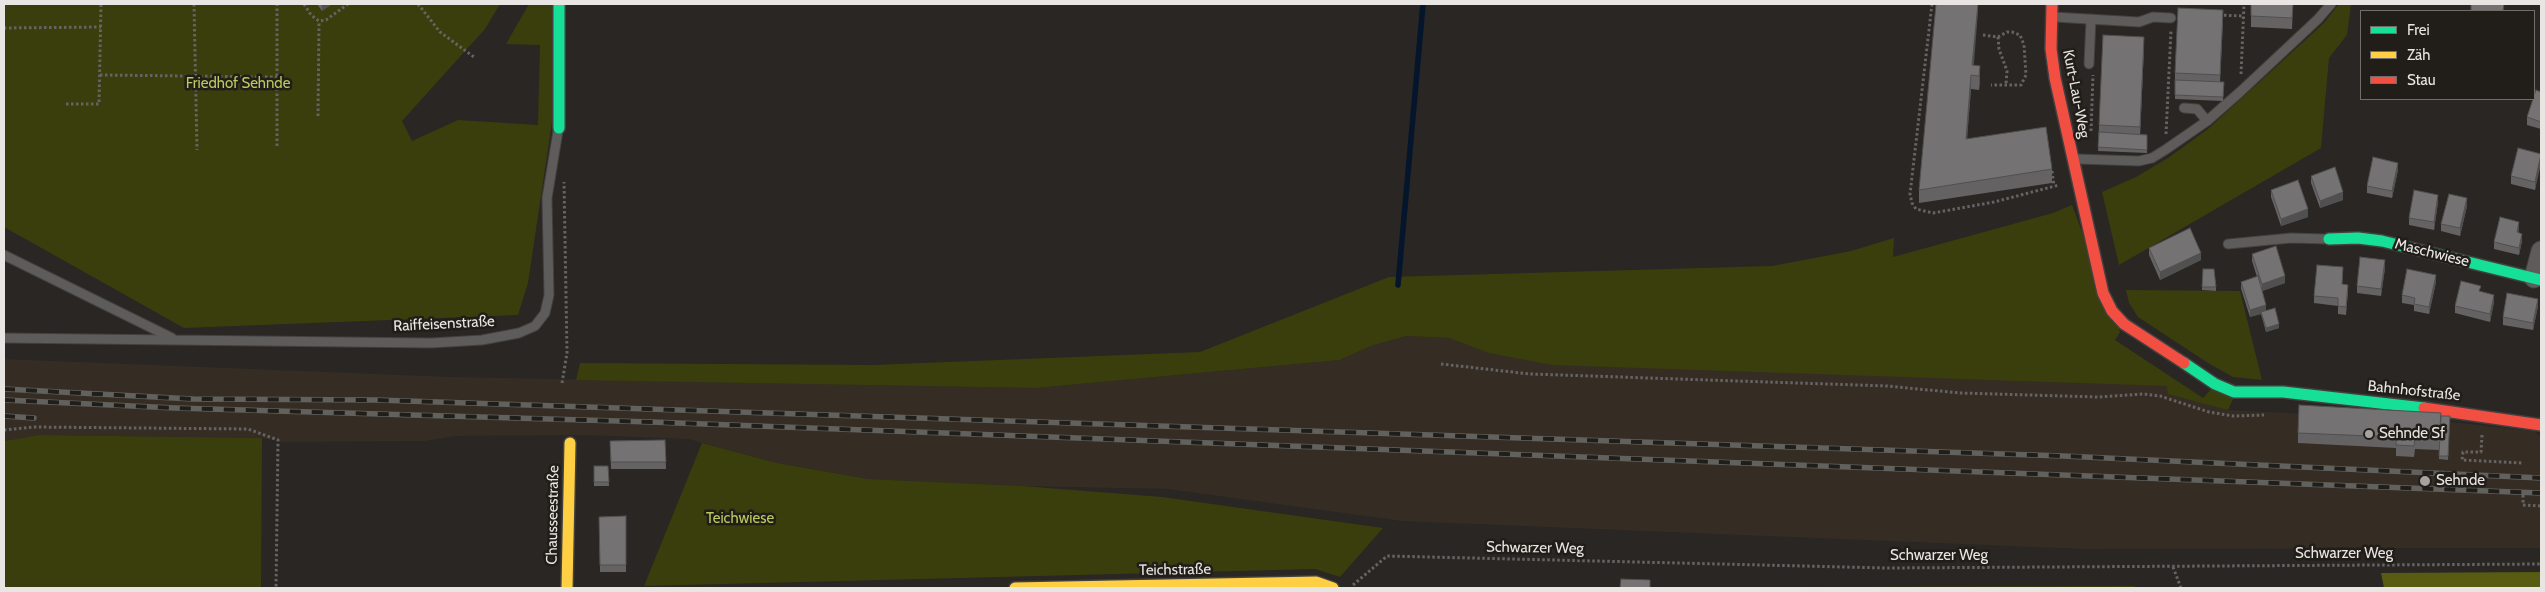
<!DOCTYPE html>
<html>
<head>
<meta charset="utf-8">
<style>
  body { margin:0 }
  #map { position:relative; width:2545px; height:592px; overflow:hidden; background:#292623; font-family:Cabin,sans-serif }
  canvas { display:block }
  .frame { position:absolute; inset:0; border:5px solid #e8e5e2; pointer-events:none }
  .legend { position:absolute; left:2360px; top:10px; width:175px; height:90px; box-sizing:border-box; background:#211d18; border:1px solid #716d69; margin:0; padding:6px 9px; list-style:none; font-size:15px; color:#e8e5e2 }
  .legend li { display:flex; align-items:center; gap:10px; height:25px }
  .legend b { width:25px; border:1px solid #716d69 }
</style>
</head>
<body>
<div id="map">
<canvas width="2545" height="592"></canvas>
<div class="frame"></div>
<ul class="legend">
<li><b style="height:6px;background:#16e098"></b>Frei</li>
<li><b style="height:6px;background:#ffcf43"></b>Zäh</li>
<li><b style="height:6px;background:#f24e42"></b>Stau</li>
</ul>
</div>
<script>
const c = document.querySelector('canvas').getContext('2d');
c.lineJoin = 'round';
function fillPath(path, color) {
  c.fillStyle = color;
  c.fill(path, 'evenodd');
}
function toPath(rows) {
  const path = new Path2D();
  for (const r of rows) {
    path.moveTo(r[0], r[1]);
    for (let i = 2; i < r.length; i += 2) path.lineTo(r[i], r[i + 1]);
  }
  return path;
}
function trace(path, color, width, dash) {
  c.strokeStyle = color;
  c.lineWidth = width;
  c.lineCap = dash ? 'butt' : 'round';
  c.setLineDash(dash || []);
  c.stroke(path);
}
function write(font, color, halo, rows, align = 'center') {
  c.font = font + ' Cabin,sans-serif';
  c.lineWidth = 5;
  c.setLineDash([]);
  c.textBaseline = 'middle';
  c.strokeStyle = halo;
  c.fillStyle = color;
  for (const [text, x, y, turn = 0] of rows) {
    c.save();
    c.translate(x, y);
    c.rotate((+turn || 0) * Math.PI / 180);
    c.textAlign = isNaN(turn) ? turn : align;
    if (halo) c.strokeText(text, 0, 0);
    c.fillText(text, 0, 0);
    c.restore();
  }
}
fillPath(toPath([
  [1406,336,1450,338,1489,353,2168,386,2228,410,2441,421,2535,431,2541,438,2541,548,2084,549,1402,521,1168,489,1022,486,868,479,777,463,688,439,583,435,455,436,425,441,284,442,262,438,39,435,4,441,4,359,452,377,1036,388,1340,360,1371,346]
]), '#352c24');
fillPath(toPath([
  [4,4,500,4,485,29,402,121,412,141,458,120,538,125,540,45,506,44,529,4,552,4,552,122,528,283,518,315,184,328,4,227],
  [2339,4,2351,4,2347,35,2329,58,2321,148,2119,265,2102,192,2136,177,2168,158,2208,129,2323,24],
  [2072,205,2120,332,2115,340,2203,398,2212,388,2234,397,2228,410,2168,394,2167,386,1552,365,1489,353,1449,338,1406,336,1371,346,1340,360,1036,388,576,380,580,363,873,365,1200,352,1389,277,1772,266,1851,251,1894,238,1893,257,2053,213],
  [2126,290,2240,291,2262,380,2233,377,2208,363,2138,317,2129,303],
  [39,435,262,438,261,588,4,588,4,441],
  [702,443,777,463,868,479,1022,486,1162,497,1383,528,1340,577,1315,569,644,586],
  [2135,586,2135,588,1808,588,1808,587]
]), '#3a3e0d');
fillPath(toPath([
  [2541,572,2541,588,2384,588,2381,573]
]), '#575c12');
trace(toPath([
  [1398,285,1423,4]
]), '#04152c', 5.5);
const lane = toPath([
  [2054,17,2139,22,2153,17,2171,18],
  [2089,64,2091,19],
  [2184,108,2197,109,2207,121],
  [2077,159,2139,161,2152,158,2165,150,2207,121,2240,92,2318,19,2331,4],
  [2228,244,2291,238,2327,239],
  [4,255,172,338],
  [4,338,431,343,482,340,519,333,535,326,545,313,549,295,547,198,558,131]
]);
const street = toPath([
  [2534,278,2541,251]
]);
const fast = toPath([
  [559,4,559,128],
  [2329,239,2358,238,2382,241,2541,280],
  [2184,363,2215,384,2234,392,2283,392,2424,408]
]);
const slow = toPath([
  [567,588,570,443],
  [1015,588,1316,582,1333,588]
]);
const jam = toPath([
  [2052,4,2051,49,2055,78,2103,293,2112,311,2124,324,2184,363],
  [2424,408,2541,425]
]);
trace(lane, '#43413f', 11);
trace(street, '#43413f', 21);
trace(fast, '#43413f', 14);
trace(slow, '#43413f', 14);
trace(jam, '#43413f', 14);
trace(toPath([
  [194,4,197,150],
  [304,4,311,15,319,21,326,20,348,4],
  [418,4,440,32,474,57],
  [1932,4,1910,194,1912,203,1916,209,1933,213,1994,202,2059,185],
  [2219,15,2243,16],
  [4,28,101,27],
  [1983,35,1998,37,2007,32,2012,32,2020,35,2024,45,2026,75,2021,85,1991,85],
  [1998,37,1999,49,2007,71,2006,84],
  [2241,74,2244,4],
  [100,75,277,77],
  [66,104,99,104,101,4],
  [318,116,319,21],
  [2091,131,2093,75],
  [2166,134,2171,31],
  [277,146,277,4],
  [2052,171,2054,186],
  [1441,364,1530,374,1887,386,1960,393,2098,397,2144,394,2160,396,2209,412,2233,416,2264,415],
  [562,383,567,353,564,182],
  [4,430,34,427,248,429,278,440,276,588],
  [2482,435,2481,452,2463,452,2462,460,2522,463],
  [2523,495,2523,505,2541,506],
  [2173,567,2181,588],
  [1353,585,1387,556,1886,568,2541,564]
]), '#656463', 3, [2.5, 2.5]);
trace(lane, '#5e5c5b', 9);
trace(street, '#5e5c5b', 19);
trace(fast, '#16e098', 11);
trace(slow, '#ffcf43', 11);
trace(jam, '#f24e42', 11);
const rail = toPath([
  [4,389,193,399,377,400,2063,456,2541,478],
  [4,400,175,408,651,422,2541,493],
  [4,416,34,418]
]);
trace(rail, '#61615e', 5.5);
trace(rail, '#211d18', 4, [11]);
fillPath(toPath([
  [317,4,332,4,322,11],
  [1978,4,1973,65,1980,66,1980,80,1979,90,1971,89,1967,138,2052,169,2052,183,1919,203,1919,190],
  [2251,4,2293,4,2292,29,2251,27],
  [2223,21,2220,82,2224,82,2223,101,2175,99,2175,73],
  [2144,47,2140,134,2147,135,2147,153,2098,151,2099,125],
  [2541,92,2541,129,2527,125,2527,117],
  [2541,154,2535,190,2511,184,2511,176],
  [2398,170,2392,198,2367,193,2367,186],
  [2311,176,2343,200,2320,208,2311,183],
  [2271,190,2308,217,2281,226,2271,197],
  [2438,202,2434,230,2409,225,2409,218],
  [2467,206,2460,236,2441,231,2441,224],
  [2519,229,2518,233,2522,241,2519,255,2494,249,2494,242],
  [2149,248,2201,260,2160,280,2149,255],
  [2252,254,2285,283,2262,291,2266,310,2279,328,2266,332,2261,314,2250,317,2241,289,2241,282,2257,277,2252,261],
  [2385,268,2381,296,2357,293,2357,286],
  [2343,274,2342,284,2348,292,2346,315,2338,314,2338,306,2314,303,2314,296],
  [2436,282,2429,314,2414,311,2414,305,2402,303,2402,295],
  [2202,287,2216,287,2216,291,2202,290],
  [2481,292,2494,302,2490,322,2455,313,2455,306],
  [2538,306,2533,330,2503,325,2503,317],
  [2450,416,2448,460,2439,459,2439,450,2415,449,2414,457,2396,456,2396,448,2298,443,2298,433,2441,422],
  [665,440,666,469,611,469,610,441],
  [594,466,608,466,609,486,594,486],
  [626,516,626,572,600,572,599,517]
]), '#646263');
fillPath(toPath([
  [322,4,332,4,322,11],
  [1978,4,1978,11,1973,76,1972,65],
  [2144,37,2144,47,2140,138,2140,127],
  [1980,66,1980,80,1979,90,1979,76],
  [1971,75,1971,89,1966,152,1966,139],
  [2541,157,2541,164,2535,190,2535,182],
  [2398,163,2398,170,2392,198,2392,191],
  [2343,192,2343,200,2320,208,2320,201],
  [2438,195,2438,202,2434,230,2434,222],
  [2467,198,2467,206,2460,236,2460,228],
  [2308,209,2308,217,2281,226,2281,219],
  [2519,222,2519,229,2517,240,2517,232],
  [2522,234,2522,241,2519,255,2519,248],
  [2201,253,2201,260,2160,280,2160,272],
  [2385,260,2385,268,2381,296,2381,289],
  [2436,275,2436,282,2429,314,2429,307],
  [2285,276,2285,283,2262,291,2262,284],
  [2494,295,2494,302,2490,322,2490,314],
  [2538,299,2538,306,2533,330,2533,323],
  [2266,305,2266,312,2261,312,2261,314,2250,317,2250,310],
  [2279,324,2279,328,2266,332,2266,328]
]), '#515050');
const building = toPath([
  [1936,4,1978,4,1972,65,1980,66,1979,76,1971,75,1966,139,2046,127,2052,169,1919,190,1936,4],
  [2251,4,2293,4,2292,18,2251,16,2251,4],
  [2471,4,2504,4,2503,11,2471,11,2471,4],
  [2178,8,2223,10,2220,75,2175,73,2178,8],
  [2103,35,2144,37,2140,127,2099,125,2103,35],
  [2175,80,2224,82,2223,97,2175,95,2175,80],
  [2536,90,2541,92,2541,122,2527,117,2536,90],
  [2099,132,2147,135,2147,150,2098,147,2099,132],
  [2518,148,2541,154,2535,182,2511,176,2518,148],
  [2373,157,2398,163,2392,191,2367,186,2373,157],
  [2335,167,2343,192,2320,201,2311,176,2335,167],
  [2298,180,2308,209,2281,219,2271,190,2298,180],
  [2414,190,2438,195,2434,222,2409,218,2414,190],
  [2449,194,2467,198,2460,228,2441,224,2449,194],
  [2500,217,2519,222,2517,232,2522,234,2519,248,2494,242,2500,217],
  [2190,228,2201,253,2160,272,2149,248,2190,228],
  [2276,246,2285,276,2262,284,2252,254,2276,246],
  [2360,257,2385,260,2381,289,2357,286,2360,257],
  [2317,265,2343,267,2342,284,2348,285,2346,307,2338,306,2338,298,2314,296,2317,265],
  [2203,269,2214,269,2216,287,2202,287,2203,269],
  [2407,269,2436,275,2429,307,2414,304,2415,298,2402,295,2407,269],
  [2258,276,2266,305,2250,310,2241,282,2258,276],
  [2461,281,2481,286,2479,291,2494,295,2490,314,2455,306,2461,281],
  [2507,293,2538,299,2533,323,2503,317,2507,293],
  [2275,308,2279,324,2266,328,2261,312,2275,308],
  [2299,405,2441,413,2439,439,2415,438,2414,446,2396,445,2396,437,2298,433,2299,405],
  [2441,416,2450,416,2448,456,2439,456,2441,416],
  [665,440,666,462,611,462,610,441,665,440],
  [594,466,608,466,609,482,594,482,594,466],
  [626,516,626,565,600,565,599,517,626,516],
  [1621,579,1650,580,1650,588,1620,588,1621,579]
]);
fillPath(building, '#747273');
trace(building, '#515050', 1);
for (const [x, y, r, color] of [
  [2369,434,5,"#a5a29f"],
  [2425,481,6,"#a5a29f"]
]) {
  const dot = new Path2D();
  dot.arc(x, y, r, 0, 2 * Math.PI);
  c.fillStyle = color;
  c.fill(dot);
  trace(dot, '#211d18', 2);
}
write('15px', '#bdc95d', '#211d18', [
  ["Friedhof Sehnde",238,84],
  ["Teichwiese",740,519]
]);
write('15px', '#e8e5e2', '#211d18', [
  ["Kurt-Lau-Weg",2076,94,79],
  ["Maschwiese",2432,253,14],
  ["Raiffeisenstraße",444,324,-3],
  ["Bahnhofstraße",2414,391,6],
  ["Chausseestraße",553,515,-89],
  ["Schwarzer Weg",1535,548,1],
  ["Schwarzer Weg",2344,554],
  ["Schwarzer Weg",1939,556],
  ["Teichstraße",1175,570,-1]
]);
write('15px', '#e8e5e2', '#211d18', [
  ["Sehnde Sf",2379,434],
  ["Sehnde",2436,481]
], 'left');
</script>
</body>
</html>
